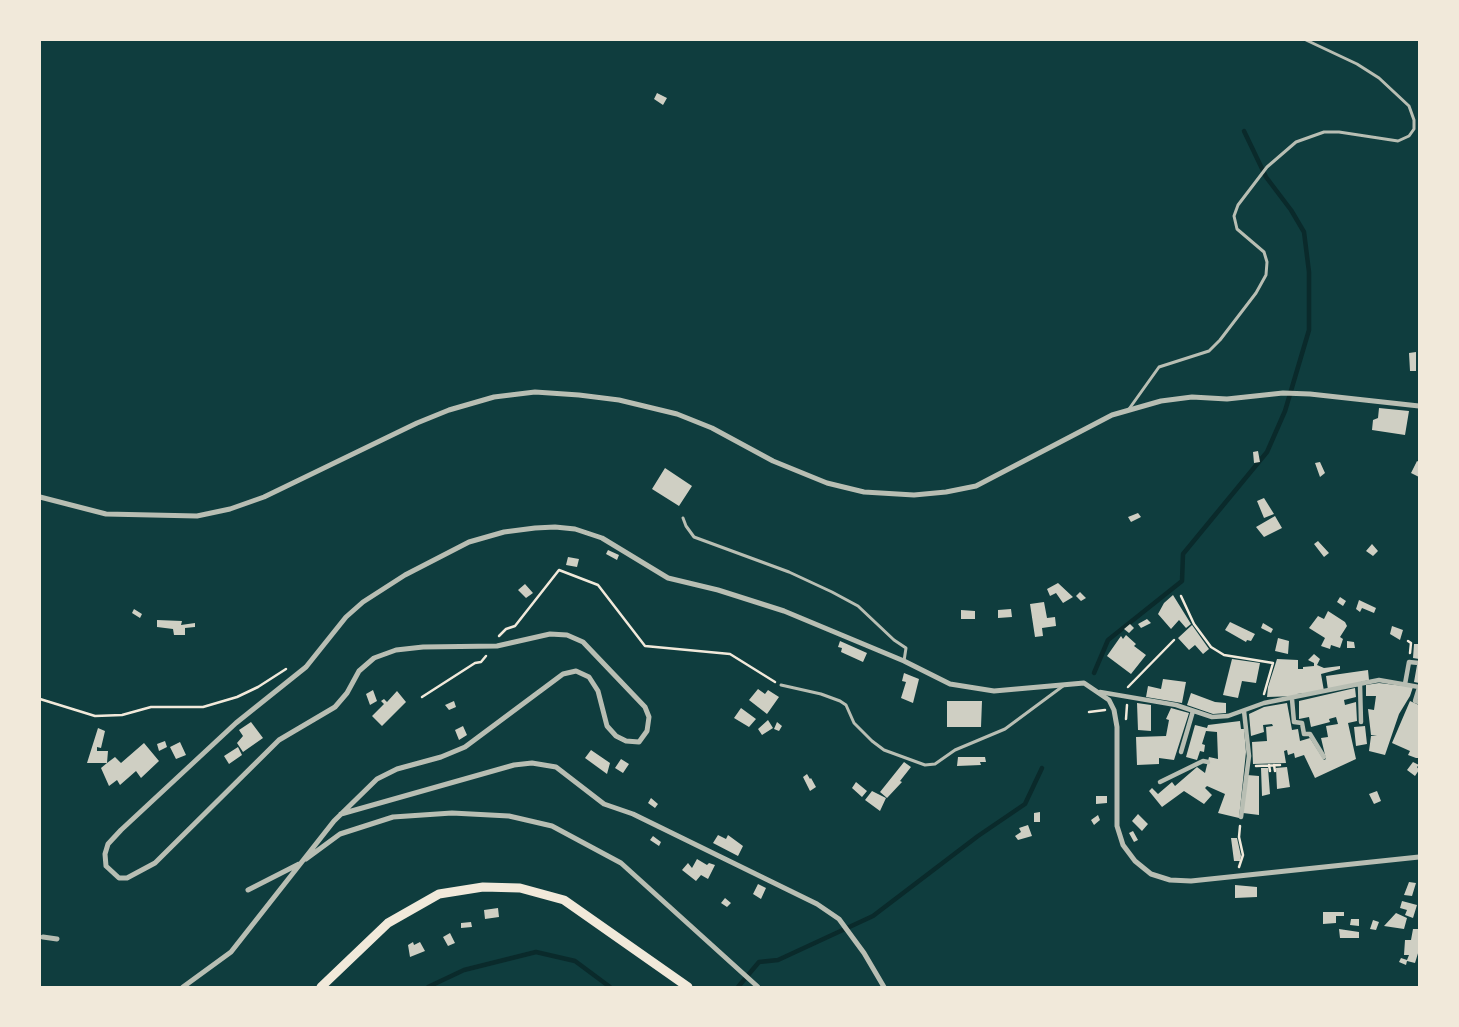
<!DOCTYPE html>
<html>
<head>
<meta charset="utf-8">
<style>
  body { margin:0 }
  #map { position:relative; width:1459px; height:1027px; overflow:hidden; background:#0f3d3e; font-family:"DM Sans",sans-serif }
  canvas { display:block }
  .frame { position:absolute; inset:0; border:41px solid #f1e9da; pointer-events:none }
</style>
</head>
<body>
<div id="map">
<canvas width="1459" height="1027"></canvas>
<div class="frame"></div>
</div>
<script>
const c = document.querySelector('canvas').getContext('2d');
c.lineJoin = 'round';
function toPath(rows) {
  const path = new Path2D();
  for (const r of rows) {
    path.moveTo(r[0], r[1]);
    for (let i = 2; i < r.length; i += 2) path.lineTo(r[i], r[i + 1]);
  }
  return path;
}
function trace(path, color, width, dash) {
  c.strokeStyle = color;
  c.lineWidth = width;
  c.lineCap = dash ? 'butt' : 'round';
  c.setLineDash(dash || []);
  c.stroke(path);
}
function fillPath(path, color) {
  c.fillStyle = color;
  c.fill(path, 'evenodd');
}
trace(toPath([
  [1094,673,1108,640,1182,581,1183,554,1267,452,1285,411,1309,330,1309,272,1304,232,1291,210,1266,177,1244,131],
  [428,987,464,970,536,952,575,961,610,987],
  [738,987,759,962,778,960,873,916,978,836,1025,804,1042,768]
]), '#0a2a2b', 4.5);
fillPath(toPath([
  [657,93,667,98,663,105,654,99],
  [1416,352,1416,371,1410,371,1409,353],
  [1379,408,1409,411,1405,435,1372,430,1373,420,1378,418],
  [1258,451,1260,462,1254,463,1253,452],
  [1417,461,1419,462,1419,477,1411,473],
  [1320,462,1325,473,1320,477,1315,463],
  [665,468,692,486,679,506,652,489],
  [1264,498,1274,514,1264,518,1257,501],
  [1138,513,1141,517,1131,522,1128,517],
  [1275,516,1282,528,1264,537,1256,527],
  [1318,541,1329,553,1324,557,1314,544],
  [1372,544,1378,551,1373,556,1366,551],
  [608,550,619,555,617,560,606,554],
  [568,557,579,559,577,567,566,565],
  [1058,583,1073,597,1063,603,1056,593,1050,596,1047,589],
  [525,584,533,593,526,598,518,590],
  [1080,592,1086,598,1081,601,1076,596],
  [1173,595,1191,624,1186,628,1179,620,1171,629,1158,614,1164,603],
  [1340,597,1346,601,1343,606,1337,602],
  [1359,600,1376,608,1374,613,1362,608,1360,612,1356,609],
  [1044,602,1047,618,1055,617,1056,626,1042,628,1043,636,1035,637,1030,604],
  [134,609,142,614,140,618,132,613],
  [1011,609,1012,617,998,618,998,610],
  [961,610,975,611,975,619,961,619],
  [1328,611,1345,622,1347,626,1340,637,1343,639,1340,648,1331,645,1330,649,1321,646,1325,638,1309,628,1318,616,1324,619],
  [1147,619,1151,623,1141,628,1138,624],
  [157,620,182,621,181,625,195,623,195,627,185,628,185,635,174,635,173,629,157,627],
  [1230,622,1255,634,1251,641,1247,640,1246,642,1225,630],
  [1263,623,1273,629,1271,633,1261,628],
  [1130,624,1134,628,1129,633,1124,629],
  [1192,625,1209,649,1203,654,1195,645,1189,650,1178,638],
  [1392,626,1403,630,1400,640,1390,634],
  [1126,635,1136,644,1134,646,1146,655,1131,674,1107,656,1121,636,1123,639],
  [1278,638,1289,641,1288,654,1275,651],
  [840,641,867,653,863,662,841,652,842,648,838,647],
  [1347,641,1354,642,1355,648,1347,648],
  [1414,644,1419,644,1419,659,1413,658],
  [1314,654,1320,659,1317,665,1324,668,1340,666,1340,669,1321,674,1324,691,1297,694,1297,696,1267,697,1268,687,1277,659,1298,660,1298,669,1303,669,1303,667,1314,666,1314,663,1308,660],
  [1232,659,1260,663,1256,683,1242,681,1238,698,1223,695],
  [1417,665,1419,665,1419,683,1414,682],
  [1368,670,1369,680,1328,690,1326,676],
  [904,673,919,679,913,703,901,698,906,682,902,681],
  [1163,679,1186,682,1182,703,1146,697,1148,686,1161,689],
  [1379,683,1413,687,1410,696,1399,714,1385,755,1369,751,1371,736,1377,735,1371,735,1368,709,1374,710,1376,696,1366,696,1366,685],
  [1355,688,1356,697,1344,700,1345,705,1356,702,1357,721,1348,723,1356,759,1315,778,1304,755,1295,758,1294,753,1288,755,1287,750,1284,751,1286,763,1253,764,1252,742,1267,741,1266,727,1273,726,1272,724,1263,725,1264,732,1251,736,1249,714,1264,707,1287,703,1292,730,1298,729,1300,741,1310,738,1324,760,1326,759,1321,738,1328,737,1326,726,1338,724,1336,717,1329,719,1330,722,1311,727,1309,717,1299,719,1299,701],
  [758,689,765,694,768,690,779,697,767,714,749,700],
  [373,690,377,701,370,705,366,694],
  [397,691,406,702,382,726,372,716,384,704,381,701,384,699,387,702],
  [1191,693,1215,702,1226,703,1226,713,1213,714,1187,705],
  [454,701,456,707,449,710,445,705],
  [947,701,982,701,981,727,947,727],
  [1410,701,1419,705,1419,758,1416,758,1408,755,1410,751,1392,743],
  [1137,703,1151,705,1151,731,1138,730],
  [741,708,756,719,749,727,734,718],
  [1171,708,1189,713,1174,760,1159,758,1159,764,1137,765,1136,737,1166,736,1169,720,1166,719],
  [768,720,773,728,762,735,758,729],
  [1240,721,1241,729,1244,729,1246,752,1239,818,1218,813,1225,794,1207,786,1205,788,1212,795,1204,804,1184,791,1162,807,1149,791,1152,788,1158,794,1172,782,1175,786,1197,767,1205,773,1209,757,1218,759,1217,732,1206,731,1202,744,1205,745,1204,752,1200,751,1197,760,1186,757,1195,725,1207,728,1208,725],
  [251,722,263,738,243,752,237,743,243,736,239,730],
  [777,722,782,726,779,731,774,729],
  [463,726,467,735,459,740,455,730],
  [1365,726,1367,744,1356,746,1354,727],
  [98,728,105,731,101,748,97,747,97,751,108,751,107,763,115,757,121,763,144,743,159,761,141,778,136,771,120,785,117,780,109,786,101,768,107,763,87,763],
  [165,741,167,747,159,751,157,744],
  [180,742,186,755,176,759,170,747],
  [238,747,242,755,229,764,224,756],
  [591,750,610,763,607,774,585,758],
  [958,757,985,757,986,762,980,762,981,765,957,766],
  [621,759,629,764,623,773,615,768],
  [904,762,911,767,900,781,902,782,887,798,880,792],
  [1413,762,1419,765,1417,767,1419,770,1415,776,1407,770],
  [1287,767,1290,787,1277,789,1276,768],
  [1261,768,1268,768,1270,794,1262,796],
  [807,774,810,779,811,778,816,787,810,791,803,777],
  [1247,775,1259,776,1259,815,1243,813],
  [856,782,867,791,862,797,852,788],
  [872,791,886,798,880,811,865,800],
  [1377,791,1381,801,1374,804,1369,794],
  [1096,796,1107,796,1107,803,1096,804],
  [651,798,658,804,655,808,648,803],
  [1040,812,1040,822,1034,822,1034,813],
  [1138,814,1148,824,1142,831,1132,821],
  [1098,815,1100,820,1094,825,1091,820],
  [1028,825,1032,836,1018,840,1015,836,1021,832,1019,828],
  [1133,831,1138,840,1134,842,1129,833],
  [718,835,726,839,728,835,743,846,738,856,713,843],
  [653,836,661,842,659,846,650,840],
  [1231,838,1237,838,1241,856,1240,861,1234,861],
  [697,859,707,865,709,863,715,865,708,879,701,875,696,881,682,870,688,863,692,868],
  [1409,882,1416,883,1412,896,1404,895],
  [758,884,766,888,761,899,753,894],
  [1235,885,1257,887,1257,897,1235,898],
  [725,898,731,903,727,907,721,903],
  [1402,901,1417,905,1413,918,1405,915,1407,910,1400,908],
  [498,908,499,917,485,919,484,910],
  [1323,912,1344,912,1344,916,1336,916,1336,923,1323,924],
  [1396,913,1407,918,1404,929,1384,926],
  [1351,919,1359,919,1359,926,1350,925],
  [1373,920,1379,922,1376,930,1370,929],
  [471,922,472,927,461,928,461,923],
  [1339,929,1359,932,1359,938,1340,938],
  [1413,929,1419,929,1419,950,1415,963,1407,961,1406,965,1399,962,1401,958,1407,960,1409,955,1404,955,1405,940,1411,940],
  [450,933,455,943,448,946,443,937],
  [413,942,414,945,420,942,425,951,410,957,408,945]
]), '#cfcfc3');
trace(toPath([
  [1181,596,1194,624,1211,647,1224,655,1273,663,1264,694],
  [499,636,506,629,515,626,559,570,598,585,645,646,730,654,775,682],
  [1408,641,1411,643,1410,653],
  [1128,687,1174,640],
  [422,697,475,663,481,662,486,656],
  [40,699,95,716,122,715,151,707,203,707,237,697,258,687,286,669],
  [1089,712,1105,710],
  [1126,719,1127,705],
  [1269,765,1270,771],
  [1274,765,1275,771],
  [1256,766,1280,765],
  [1239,867,1243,855,1239,837,1240,826]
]), '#f1e9da', 2.5);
trace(toPath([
  [1129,409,1159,367,1209,351,1220,340,1256,293,1266,275,1267,262,1264,252,1237,229,1234,216,1238,205,1267,167,1296,142,1324,132,1339,132,1398,141,1409,136,1414,129,1414,120,1409,106,1379,78,1357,64,1306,40],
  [683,518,686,526,694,537,789,572,832,592,858,606,894,640,906,648,904,661],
  [781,685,821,694,840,701,846,705,854,723,872,741,884,750,925,765,935,764,955,750,1005,729,1063,686]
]), '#b8beb3', 3);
trace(toPath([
  [1360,684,1361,722],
  [1405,684,1409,662,1419,663],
  [1419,688,1415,701,1419,702],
  [1100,692,1176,705,1212,717,1228,716,1264,703,1379,680,1419,687],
  [1292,699,1294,722,1302,723,1304,734,1310,734,1324,757],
  [1181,752,1193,711],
  [1160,782,1203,761,1208,762],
  [1241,817,1249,756,1244,711]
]), '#b8beb3', 4.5);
trace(toPath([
  [40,497,106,514,197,516,230,509,264,497,417,423,449,410,494,397,535,392,579,395,619,400,677,414,712,428,773,461,827,483,864,492,914,495,946,492,976,486,1112,415,1161,401,1192,397,1227,399,1283,393,1310,394,1419,406],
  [341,814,514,765,532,763,556,767,604,804,633,814,817,904,839,919,864,953,884,987],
  [306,859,340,834,393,817,452,813,509,816,552,826,621,863,758,987],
  [248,890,299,864],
  [43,937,57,939],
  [183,987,231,952,334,821,377,779,397,769,441,757,465,747,563,674,576,671,589,677,598,691,607,726,616,736,626,741,639,742,647,731,649,717,645,707,583,642,567,635,550,634,497,646,423,647,396,650,374,658,359,671,347,693,335,707,279,740,155,863,127,878,119,878,106,866,105,854,108,844,121,830,236,723,306,667,346,617,363,602,405,575,469,542,504,532,535,528,555,527,575,529,602,538,668,578,718,590,784,611,904,661,950,684,994,691,1084,683,1109,700,1114,710,1117,727,1117,826,1123,845,1135,861,1151,874,1170,880,1191,881,1419,857]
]), '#b8beb3', 5);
trace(toPath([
  [321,987,388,923,439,894,483,887,520,888,564,900,688,987]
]), '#f1e9da', 9);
</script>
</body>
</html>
